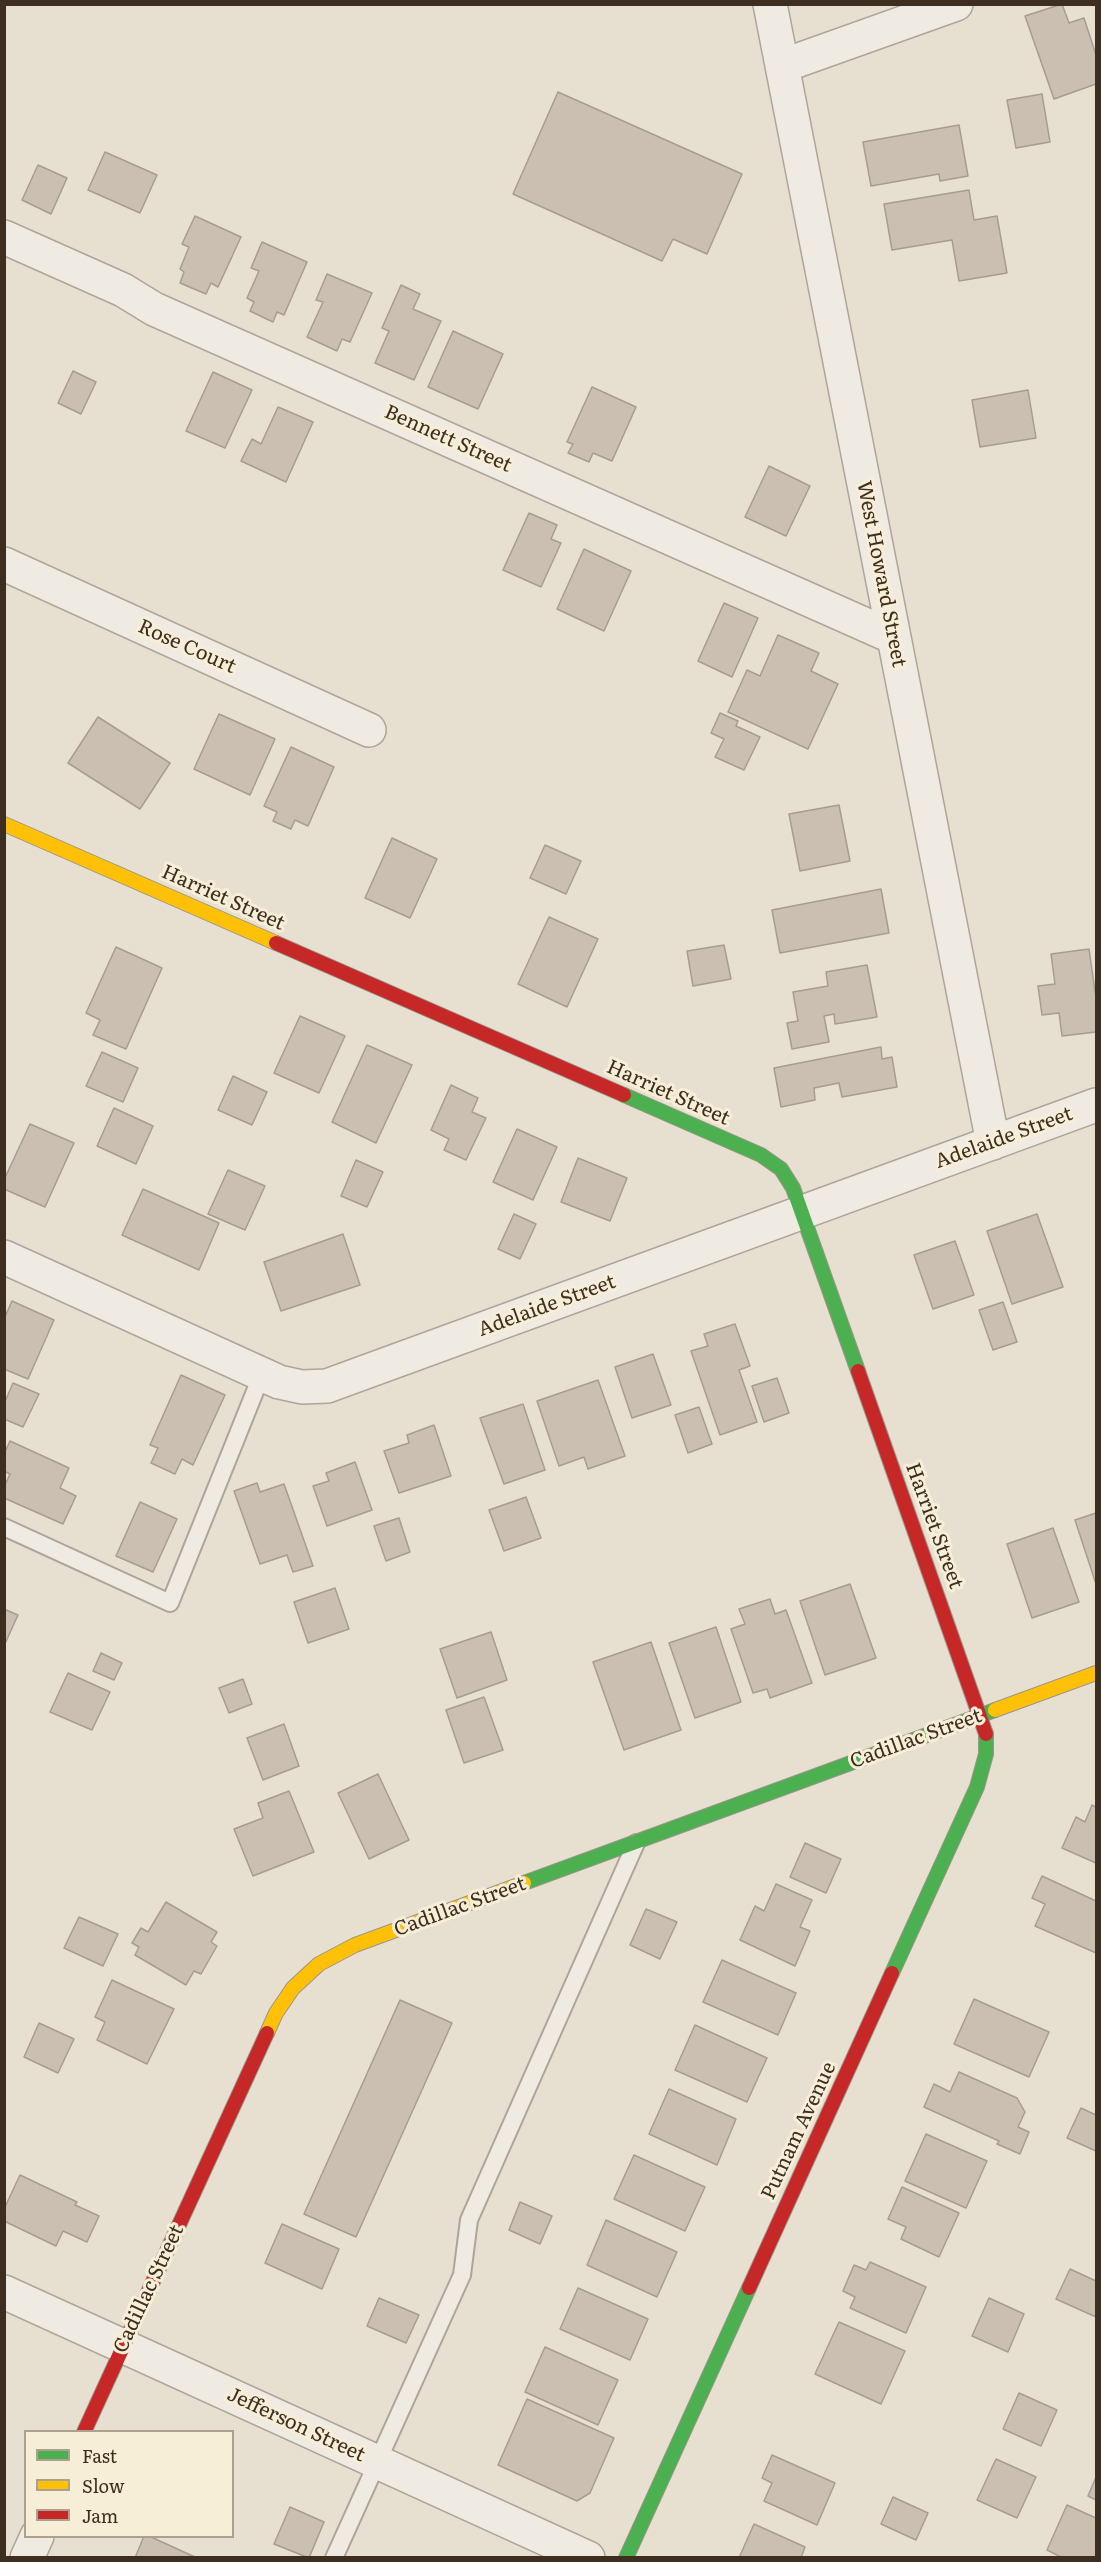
<!DOCTYPE html>
<html>
<head>
<meta charset="utf-8">
<style>
  body { margin:0 }
  #map { position:relative; width:1101px; height:2562px; overflow:hidden; background:#e7e0d1; font-family:Literata,serif }
  canvas { display:block }
  .frame { position:absolute; inset:0; border:6px solid #3d2e20; pointer-events:none }
  .legend { position:absolute; left:24px; top:2430px; width:210px; height:108px; box-sizing:border-box; background:#f7eed8; border:2px solid #ada18e; margin:0; padding:8px 10px; list-style:none; font-size:18px; color:#3d2e20 }
  .legend li { display:flex; align-items:center; gap:12px; height:30px }
  .legend b { width:30px; border:2px solid #ada18e }
</style>
</head>
<body>
<div id="map">
<canvas width="1101" height="2562"></canvas>
<div class="frame"></div>
<ul class="legend">
<li><b style="height:8px;background:#4caf50"></b>Fast</li>
<li><b style="height:8px;background:#ffc107"></b>Slow</li>
<li><b style="height:8px;background:#c62828"></b>Jam</li>
</ul>
</div>
<script>
const c = document.querySelector('canvas').getContext('2d');
c.lineJoin = 'round';
function fillPath(path, color) {
  c.fillStyle = color;
  c.fill(path, 'evenodd');
}
function toPath(rows) {
  const path = new Path2D();
  for (const r of rows) {
    path.moveTo(r[0], r[1]);
    for (let i = 2; i < r.length; i += 2) path.lineTo(r[i], r[i + 1]);
  }
  return path;
}
function trace(path, color, width, dash) {
  c.strokeStyle = color;
  c.lineWidth = width;
  c.lineCap = dash ? 'butt' : 'round';
  c.setLineDash(dash || []);
  c.stroke(path);
}
function write(font, color, halo, rows, align = 'center') {
  c.font = font + ' Literata,serif';
  c.lineWidth = 6;
  c.setLineDash([]);
  c.textBaseline = 'middle';
  c.strokeStyle = halo;
  c.fillStyle = color;
  for (const [text, x, y, turn = 0] of rows) {
    c.save();
    c.translate(x, y);
    c.rotate((+turn || 0) * Math.PI / 180);
    c.textAlign = isNaN(turn) ? turn : align;
    if (halo) c.strokeText(text, 0, 0);
    c.fillText(text, 0, 0);
    c.restore();
  }
}
const building = toPath([
  [1062,4,1069,23,1084,18,1096,55,1096,84,1054,99,1025,16,1062,4],
  [558,92,742,174,707,254,673,239,662,261,513,194,558,92],
  [1042,94,1050,142,1016,148,1007,100,1042,94],
  [959,125,968,176,940,181,939,174,871,186,863,142,959,125],
  [105,152,157,175,140,213,88,190,105,152],
  [38,165,67,178,51,214,22,200,38,165],
  [969,190,974,220,997,216,1007,273,959,281,952,240,892,250,884,204,969,190],
  [195,216,241,237,218,287,211,283,206,294,180,283,184,272,180,269,189,247,182,244,195,216],
  [262,242,307,262,284,315,277,312,273,322,250,311,254,302,247,298,259,271,251,268,262,242],
  [327,274,372,293,350,342,342,339,337,351,307,337,323,302,316,300,327,274],
  [401,285,420,294,413,309,441,321,414,380,375,363,389,331,382,328,401,285],
  [453,331,503,354,478,409,428,387,453,331],
  [73,371,96,382,81,414,58,403,73,371],
  [213,372,252,390,225,448,186,431,213,372],
  [592,387,636,407,612,461,593,453,589,462,568,453,573,444,567,442,592,387],
  [1028,390,1036,438,980,447,972,400,1028,390],
  [278,407,313,422,286,482,241,461,252,439,261,444,278,407],
  [769,466,810,486,786,536,745,517,769,466],
  [529,513,557,525,551,539,561,543,541,587,503,570,529,513],
  [584,549,631,571,604,631,557,609,584,549],
  [724,603,758,618,732,677,698,661,724,603],
  [778,635,819,653,811,671,838,684,808,749,728,712,747,670,760,676,778,635],
  [720,713,738,721,736,726,760,737,744,770,715,757,724,739,711,733,720,713],
  [219,714,275,739,250,795,194,769,219,714],
  [98,717,170,763,140,809,68,763,98,717],
  [291,747,334,767,308,826,295,820,291,829,273,821,277,812,264,806,291,747],
  [839,805,850,861,800,871,789,814,839,805],
  [392,838,437,859,410,918,365,898,392,838],
  [545,845,581,861,566,894,530,878,545,845],
  [881,889,889,933,780,953,772,910,881,889],
  [549,917,598,939,567,1007,518,984,549,917],
  [724,945,731,979,693,986,687,951,724,945],
  [116,947,162,968,126,1049,93,1035,100,1020,86,1013,116,947],
  [1089,949,1096,998,1096,1032,1062,1036,1059,1013,1042,1015,1038,986,1055,984,1051,954,1089,949],
  [867,965,877,1017,835,1024,834,1014,824,1016,829,1042,792,1049,787,1023,798,1021,793,992,828,986,826,972,867,965],
  [300,1016,345,1036,319,1093,274,1073,300,1016],
  [367,1045,412,1065,376,1143,332,1122,367,1045],
  [881,1047,882,1059,892,1057,897,1087,842,1097,839,1083,814,1088,815,1100,781,1107,774,1068,881,1047],
  [102,1052,138,1068,123,1102,86,1086,102,1052],
  [233,1076,267,1092,252,1125,218,1110,233,1076],
  [451,1085,478,1098,472,1112,486,1118,466,1160,444,1150,449,1139,431,1130,451,1085],
  [114,1108,153,1126,136,1164,97,1146,114,1108],
  [30,1124,74,1143,45,1207,4,1189,4,1180,30,1124],
  [517,1129,557,1147,533,1200,493,1182,517,1129],
  [578,1158,627,1178,610,1221,561,1202,578,1158],
  [356,1160,383,1172,367,1207,341,1196,356,1160],
  [228,1170,265,1186,245,1230,208,1214,228,1170],
  [143,1189,219,1223,199,1270,122,1235,143,1189],
  [514,1214,536,1224,520,1259,498,1249,514,1214],
  [1037,1214,1063,1287,1012,1304,987,1231,1037,1214],
  [343,1234,360,1285,281,1311,264,1262,343,1234],
  [955,1241,974,1295,933,1309,914,1255,955,1241],
  [12,1301,54,1320,28,1379,4,1369,4,1319,12,1301],
  [1003,1302,1017,1342,993,1350,979,1310,1003,1302],
  [735,1324,750,1366,739,1370,757,1422,720,1435,691,1351,708,1346,704,1334,735,1324],
  [653,1354,671,1405,632,1418,615,1367,653,1354],
  [181,1375,225,1395,193,1465,182,1459,175,1474,151,1463,158,1448,150,1445,181,1375],
  [777,1378,789,1413,764,1422,752,1386,777,1378],
  [598,1380,625,1456,588,1469,584,1457,559,1466,537,1401,598,1380],
  [13,1383,39,1394,23,1427,4,1419,4,1404,13,1383],
  [523,1404,545,1470,504,1484,480,1418,523,1404],
  [699,1407,712,1444,688,1453,675,1415,699,1407],
  [434,1425,451,1476,399,1493,384,1451,409,1443,407,1435,434,1425],
  [10,1441,69,1468,60,1488,76,1496,63,1524,4,1498,4,1487,10,1474,4,1471,4,1454,10,1441],
  [355,1462,372,1510,327,1526,313,1486,329,1481,326,1473,355,1462],
  [257,1483,260,1492,284,1484,313,1566,293,1572,287,1555,260,1564,234,1491,257,1483],
  [526,1497,541,1538,504,1551,489,1510,526,1497],
  [140,1502,177,1519,153,1572,116,1556,140,1502],
  [1096,1513,1096,1584,1075,1520,1096,1513],
  [399,1518,410,1552,386,1561,374,1526,399,1518],
  [1053,1528,1079,1602,1032,1618,1007,1544,1053,1528],
  [850,1584,876,1658,825,1675,800,1601,850,1584],
  [335,1588,349,1629,308,1643,294,1602,335,1588],
  [770,1599,775,1614,786,1610,812,1683,770,1698,767,1689,753,1693,731,1629,745,1624,739,1609,770,1599],
  [4,1609,18,1615,4,1646,4,1609],
  [716,1627,741,1702,695,1718,669,1643,716,1627],
  [491,1632,507,1680,457,1698,440,1649,491,1632],
  [651,1642,681,1730,624,1750,593,1662,651,1642],
  [101,1653,122,1663,114,1680,93,1671,101,1653],
  [68,1673,110,1692,92,1730,50,1712,68,1673],
  [243,1679,252,1704,229,1713,219,1688,243,1679],
  [484,1697,503,1750,464,1763,446,1710,484,1697],
  [284,1724,299,1766,263,1780,247,1738,284,1724],
  [378,1774,409,1840,369,1859,338,1793,378,1774],
  [289,1791,314,1852,253,1876,234,1829,263,1818,258,1803,289,1791],
  [1092,1805,1096,1807,1096,1863,1062,1848,1076,1817,1085,1822,1092,1805],
  [805,1843,841,1859,826,1893,790,1877,805,1843],
  [1042,1876,1096,1901,1096,1953,1035,1926,1045,1904,1032,1898,1042,1876],
  [776,1884,812,1900,800,1927,810,1931,795,1966,740,1940,755,1906,764,1911,776,1884],
  [166,1902,217,1932,211,1942,217,1946,201,1974,194,1971,186,1985,135,1955,139,1947,132,1943,141,1928,148,1932,166,1902],
  [646,1909,677,1922,660,1959,630,1945,646,1909],
  [79,1917,118,1934,103,1966,64,1948,79,1917],
  [722,1960,796,1993,778,2035,703,2002,722,1960],
  [112,1980,174,2009,147,2064,97,2040,105,2022,95,2017,112,1980],
  [974,1999,1049,2032,1029,2077,954,2044,974,1999],
  [400,2000,452,2023,356,2237,304,2214,400,2000],
  [39,2023,74,2039,58,2073,24,2057,39,2023],
  [695,2025,767,2058,747,2102,675,2070,695,2025],
  [959,2072,1017,2098,1025,2112,1018,2127,1029,2132,1020,2154,997,2144,999,2141,924,2107,934,2084,950,2092,959,2072],
  [669,2089,736,2119,717,2165,649,2134,669,2089],
  [1081,2108,1096,2115,1096,2151,1067,2138,1081,2108],
  [926,2134,987,2161,966,2208,905,2181,926,2134],
  [634,2155,705,2187,685,2231,614,2199,634,2155],
  [20,2175,77,2202,75,2205,99,2216,87,2242,63,2231,56,2246,4,2221,4,2209,20,2175],
  [902,2187,959,2213,939,2257,901,2239,906,2227,888,2219,902,2187],
  [520,2202,552,2216,540,2244,509,2230,520,2202],
  [606,2220,677,2252,657,2297,587,2265,606,2220],
  [282,2224,339,2249,322,2289,265,2263,282,2224],
  [870,2262,926,2287,906,2333,850,2308,855,2297,843,2291,854,2265,866,2270,870,2262],
  [1070,2269,1096,2281,1096,2317,1056,2299,1070,2269],
  [578,2288,648,2319,630,2360,560,2329,578,2288],
  [379,2298,419,2315,406,2343,367,2326,379,2298],
  [989,2298,1024,2314,1008,2352,972,2336,989,2298],
  [839,2322,905,2351,881,2404,815,2374,839,2322],
  [545,2347,618,2380,598,2425,525,2392,545,2347],
  [1019,2393,1057,2410,1041,2446,1003,2429,1019,2393],
  [527,2399,614,2438,590,2493,577,2501,498,2465,527,2399],
  [772,2455,835,2483,817,2525,764,2501,772,2483,762,2478,772,2455],
  [996,2459,1036,2477,1017,2518,977,2500,996,2459],
  [1096,2477,1096,2500,1088,2496,1096,2477],
  [893,2497,928,2513,916,2540,881,2524,893,2497],
  [1067,2505,1096,2518,1096,2558,1063,2558,1047,2550,1067,2505],
  [290,2507,324,2522,309,2558,274,2544,290,2507],
  [754,2524,805,2547,801,2558,739,2558,754,2524],
  [144,2536,149,2536,197,2558,135,2558,144,2536]
]);
fillPath(building, '#cbbfb2');
trace(building, '#a89c90', 1.5);
const lane = toPath([
  [4,1527,170,1603,262,1374],
  [334,2558,462,2275,469,2220,636,1843]
]);
const street = toPath([
  [770,4,993,1143],
  [782,66,956,4],
  [4,237,123,290,154,309,893,637],
  [4,564,369,730],
  [4,1257,279,1382,302,1387,327,1386,1096,1105],
  [4,2292,588,2558],
  [27,2558,37,2536]
]);
const fast = toPath([
  [624,1095,761,1155,781,1169,793,1188,858,1371],
  [524,1883,995,1710],
  [892,1973,977,1787,986,1754,986,1734],
  [626,2558,749,2288]
]);
const slow = toPath([
  [4,824,276,943],
  [995,1710,1096,1673],
  [267,2033,276,2013,293,1988,319,1964,355,1945,524,1883]
]);
const jam = toPath([
  [276,943,624,1095],
  [858,1371,986,1734],
  [749,2288,892,1973],
  [84,2432,267,2033]
]);
trace(lane, '#ada599', 20);
trace(street, '#ada599', 36);
trace(fast, '#9c958a', 16);
trace(slow, '#9c958a', 16);
trace(jam, '#9c958a', 16);
trace(lane, '#efebe3', 16);
trace(street, '#efebe3', 33);
trace(fast, '#4caf50', 14);
trace(slow, '#ffc107', 14);
trace(jam, '#c62828', 14);
write('20px', '#3d2e20', '#f7eed8', [
  ["Bennett Street",448,439,24],
  ["West Howard Street",881,574,79],
  ["Rose Court",187,647,24],
  ["Harriet Street",223,898,24],
  ["Harriet Street",668,1093,24],
  ["Adelaide Street",1004,1138,-20],
  ["Adelaide Street",547,1306,-20],
  ["Harriet Street",934,1526,70],
  ["Cadillac Street",916,1739,-20],
  ["Cadillac Street",460,1907,-20],
  ["Putnam Avenue",799,2131,-65],
  ["Cadillac Street",149,2289,-65],
  ["Jefferson Street",296,2425,25]
]);
</script>
</body>
</html>
